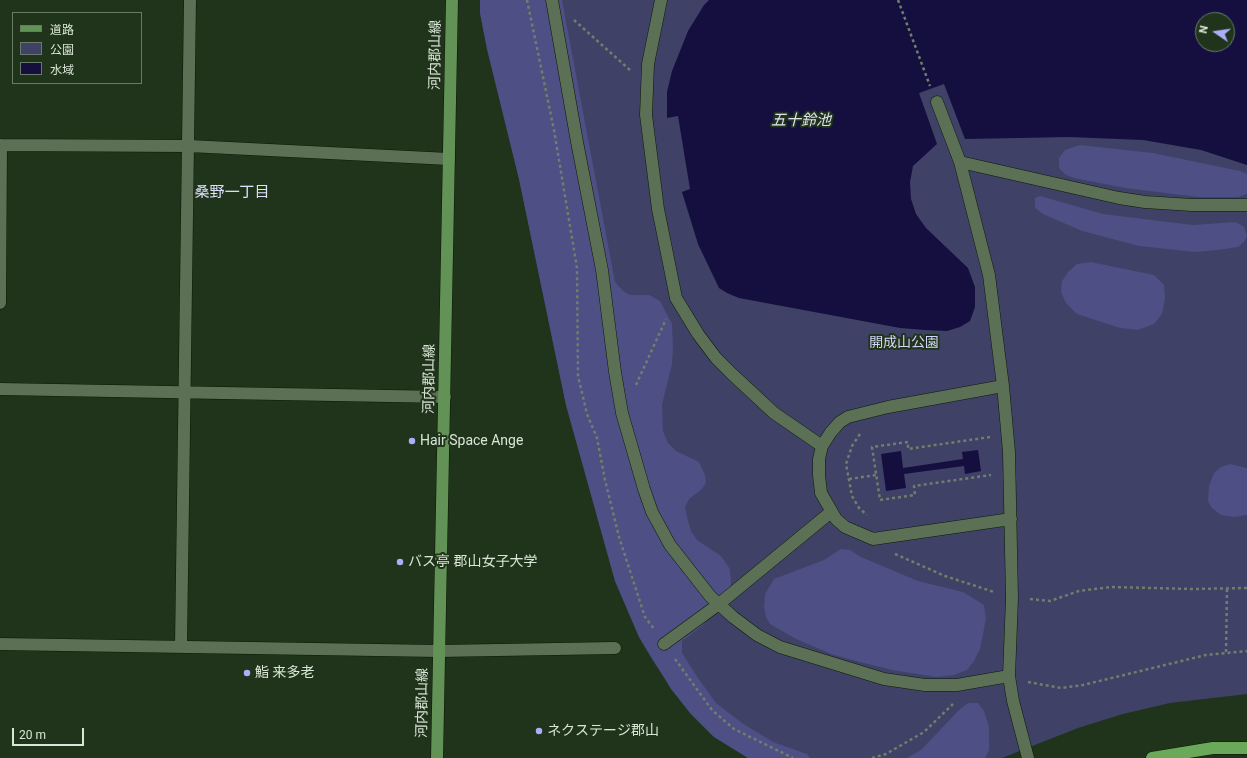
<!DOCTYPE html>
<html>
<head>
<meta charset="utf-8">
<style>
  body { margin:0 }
  #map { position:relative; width:1247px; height:758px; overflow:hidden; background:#20331b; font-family:Roboto,"Noto Sans JP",sans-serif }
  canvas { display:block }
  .legend { position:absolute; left:12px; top:12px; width:130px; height:72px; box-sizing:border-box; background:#20331b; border:1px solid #6a7a66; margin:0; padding:5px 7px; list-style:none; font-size:12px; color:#d9e5d6 }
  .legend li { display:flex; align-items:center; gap:8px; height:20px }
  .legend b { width:20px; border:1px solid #6a7a66 }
  .north { position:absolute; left:1195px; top:12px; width:40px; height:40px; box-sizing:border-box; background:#20331b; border:1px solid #6a7a66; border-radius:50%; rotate:283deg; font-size:11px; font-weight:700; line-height:16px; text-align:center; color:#d9e5d6 }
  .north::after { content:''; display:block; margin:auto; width:14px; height:18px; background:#abaffb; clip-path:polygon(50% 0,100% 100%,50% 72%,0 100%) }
  .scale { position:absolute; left:12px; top:728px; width:72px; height:18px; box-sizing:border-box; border:2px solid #d9e5d6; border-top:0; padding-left:5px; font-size:12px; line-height:14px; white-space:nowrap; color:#d9e5d6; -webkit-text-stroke:3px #20331b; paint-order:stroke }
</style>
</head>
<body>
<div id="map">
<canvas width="1247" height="758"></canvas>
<ul class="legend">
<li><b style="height:5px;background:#639257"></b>道路</li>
<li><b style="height:11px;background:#3f4167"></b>公園</li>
<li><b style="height:11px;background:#140f3f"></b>水域</li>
</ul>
<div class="north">N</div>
<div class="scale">20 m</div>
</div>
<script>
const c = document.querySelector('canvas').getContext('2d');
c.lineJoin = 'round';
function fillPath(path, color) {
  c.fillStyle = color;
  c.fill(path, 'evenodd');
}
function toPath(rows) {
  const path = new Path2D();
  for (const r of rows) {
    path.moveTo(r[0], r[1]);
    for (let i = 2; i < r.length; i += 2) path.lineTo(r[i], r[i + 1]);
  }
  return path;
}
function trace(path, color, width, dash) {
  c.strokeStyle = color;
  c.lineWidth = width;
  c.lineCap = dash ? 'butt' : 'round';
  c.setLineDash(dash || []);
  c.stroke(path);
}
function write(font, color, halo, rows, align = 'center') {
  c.font = font + ' Roboto,"Noto Sans JP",sans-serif';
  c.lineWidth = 4;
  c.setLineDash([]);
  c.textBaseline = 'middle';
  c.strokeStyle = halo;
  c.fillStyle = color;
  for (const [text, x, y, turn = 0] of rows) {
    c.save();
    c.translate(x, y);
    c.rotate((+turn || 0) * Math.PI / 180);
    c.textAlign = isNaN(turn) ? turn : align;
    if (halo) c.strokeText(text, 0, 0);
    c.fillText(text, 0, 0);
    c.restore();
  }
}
fillPath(toPath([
  [480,0,1247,0,1247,694,1170,703,1123,714,1078,728,1002,758,748,758,714,737,690,713,653,661,639,637,615,581,566,405,519,179,487,49,480,13],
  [1203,20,1227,20,1227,44,1203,44]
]), '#3f4167');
fillPath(toPath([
  [480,0,562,0,615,282,623,291,630,295,649,295,660,301,672,324,673,348,672,364,662,405,663,431,668,443,676,451,699,462,705,475,706,483,702,489,689,499,685,507,687,517,691,531,697,540,721,556,730,569,731,584,725,601,702,626,682,641,682,653,698,678,716,703,742,723,773,742,807,754,810,758,748,758,714,737,690,713,671,689,639,637,615,581,566,405,519,179,487,49,480,13],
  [1080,145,1153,153,1240,171,1247,174,1247,194,1238,197,1198,197,1125,188,1074,178,1066,175,1059,168,1059,158,1065,150],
  [1040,196,1103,214,1193,225,1236,222,1244,227,1247,236,1244,242,1238,247,1218,250,1195,252,1139,246,1082,231,1043,214,1035,208,1035,198],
  [1091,262,1154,275,1164,285,1165,298,1162,314,1154,324,1138,330,1120,328,1077,314,1066,303,1061,292,1062,281,1068,272,1077,264],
  [1230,464,1247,468,1247,515,1234,517,1221,515,1212,508,1208,501,1209,486,1214,473,1221,467],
  [841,549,850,550,861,557,918,581,963,592,984,605,986,619,980,649,974,661,967,670,954,675,936,677,892,670,860,662,834,655,796,639,770,624,766,617,764,607,765,594,774,579,824,560],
  [968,703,978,703,984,711,989,727,989,750,985,758,907,758,921,750,959,710]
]), '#4d4f85');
fillPath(toPath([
  [709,0,1247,0,1247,165,1201,150,1143,140,1069,137,965,139,944,84,919,93,937,144,913,166,910,182,911,199,916,214,926,228,968,268,975,287,975,307,970,321,960,327,947,331,925,330,900,328,739,298,727,293,719,288,698,244,682,192,690,189,678,116,667,118,667,92,672,71,688,31,704,5],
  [1203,20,1227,20,1227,44,1203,44],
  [978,450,981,471,965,474,964,466,904,474,906,488,886,491,881,454,901,451,903,468,963,459,962,452]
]), '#140f3f');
const minor = toPath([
  [552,0,577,142,602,270,615,372,622,413,644,489,652,512,670,545,710,596,733,617,757,635,780,647,884,679,925,685,957,685,1009,676],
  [661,0,648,64,646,115,658,209,676,298,698,334,716,358,732,374,774,413,822,446],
  [937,102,960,162,989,275,1003,386,1009,452,1012,598,1009,676,1013,701,1028,758],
  [0,145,189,146,449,159],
  [960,162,1119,198,1145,202,1192,205,1247,205],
  [0,303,1,145],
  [1003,386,888,407,848,417,840,422,831,432,822,446,819,459,819,475,821,493,836,519,845,527,873,539,1011,519],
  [0,389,445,397],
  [0,644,439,651,615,648],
  [664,644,719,604,831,512],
  [181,646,190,0]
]);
const major = toPath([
  [437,758,452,0]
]);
const highway = toPath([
  [1152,758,1213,748,1247,748]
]);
trace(minor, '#081a05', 13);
trace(major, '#081a05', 13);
trace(highway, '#081a05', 13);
trace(toPath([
  [527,0,554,130,577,268,578,376,587,414,597,438,605,480,619,537,645,617,654,629],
  [898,0,930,86],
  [574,20,630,70],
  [636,385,666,319],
  [860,434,852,446,846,464,852,496,859,508,867,515],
  [990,437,908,449,908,442,872,447,880,500,915,495,914,486,991,475],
  [849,479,876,475],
  [895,554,945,576,994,592],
  [1030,599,1050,601,1079,591,1111,587,1193,589,1247,588],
  [1226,652,1227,589],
  [675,659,712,710,734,729,793,758],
  [1028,682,1061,688,1083,685,1206,655,1247,651],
  [872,758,886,754,924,732,953,704]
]), '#6f7f6b', 2.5, [3, 3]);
trace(minor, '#5b7055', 12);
trace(major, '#639257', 12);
trace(highway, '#69a959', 12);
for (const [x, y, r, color] of [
  [412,441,4,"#abaffb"],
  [400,562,4,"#abaffb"],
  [247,673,4,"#abaffb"],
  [539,731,4,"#abaffb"]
]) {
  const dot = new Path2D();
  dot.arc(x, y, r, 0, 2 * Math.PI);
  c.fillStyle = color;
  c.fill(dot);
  trace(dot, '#20331b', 1.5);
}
write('14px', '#d9e5d6', '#20331b', [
  ["河内郡山線",436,55,-89],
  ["河内郡山線",430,379,-89],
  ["河内郡山線",423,703,-89]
]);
write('14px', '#d2d5f8', '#20331b', [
  ["開成山公園",904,343]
]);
write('14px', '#d9e5d6', '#20331b', [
  ["Hair Space Ange",420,441],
  ["バス亭 郡山女子大学",408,562],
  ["鮨 来多老",255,673],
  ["ネクステージ郡山",547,731]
], 'left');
write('italic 15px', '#dfe1f2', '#20331b', [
  ["五十鈴池",801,121]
]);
write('15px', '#dde0fd', '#20331b', [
  ["桑野一丁目",232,193]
]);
</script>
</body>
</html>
